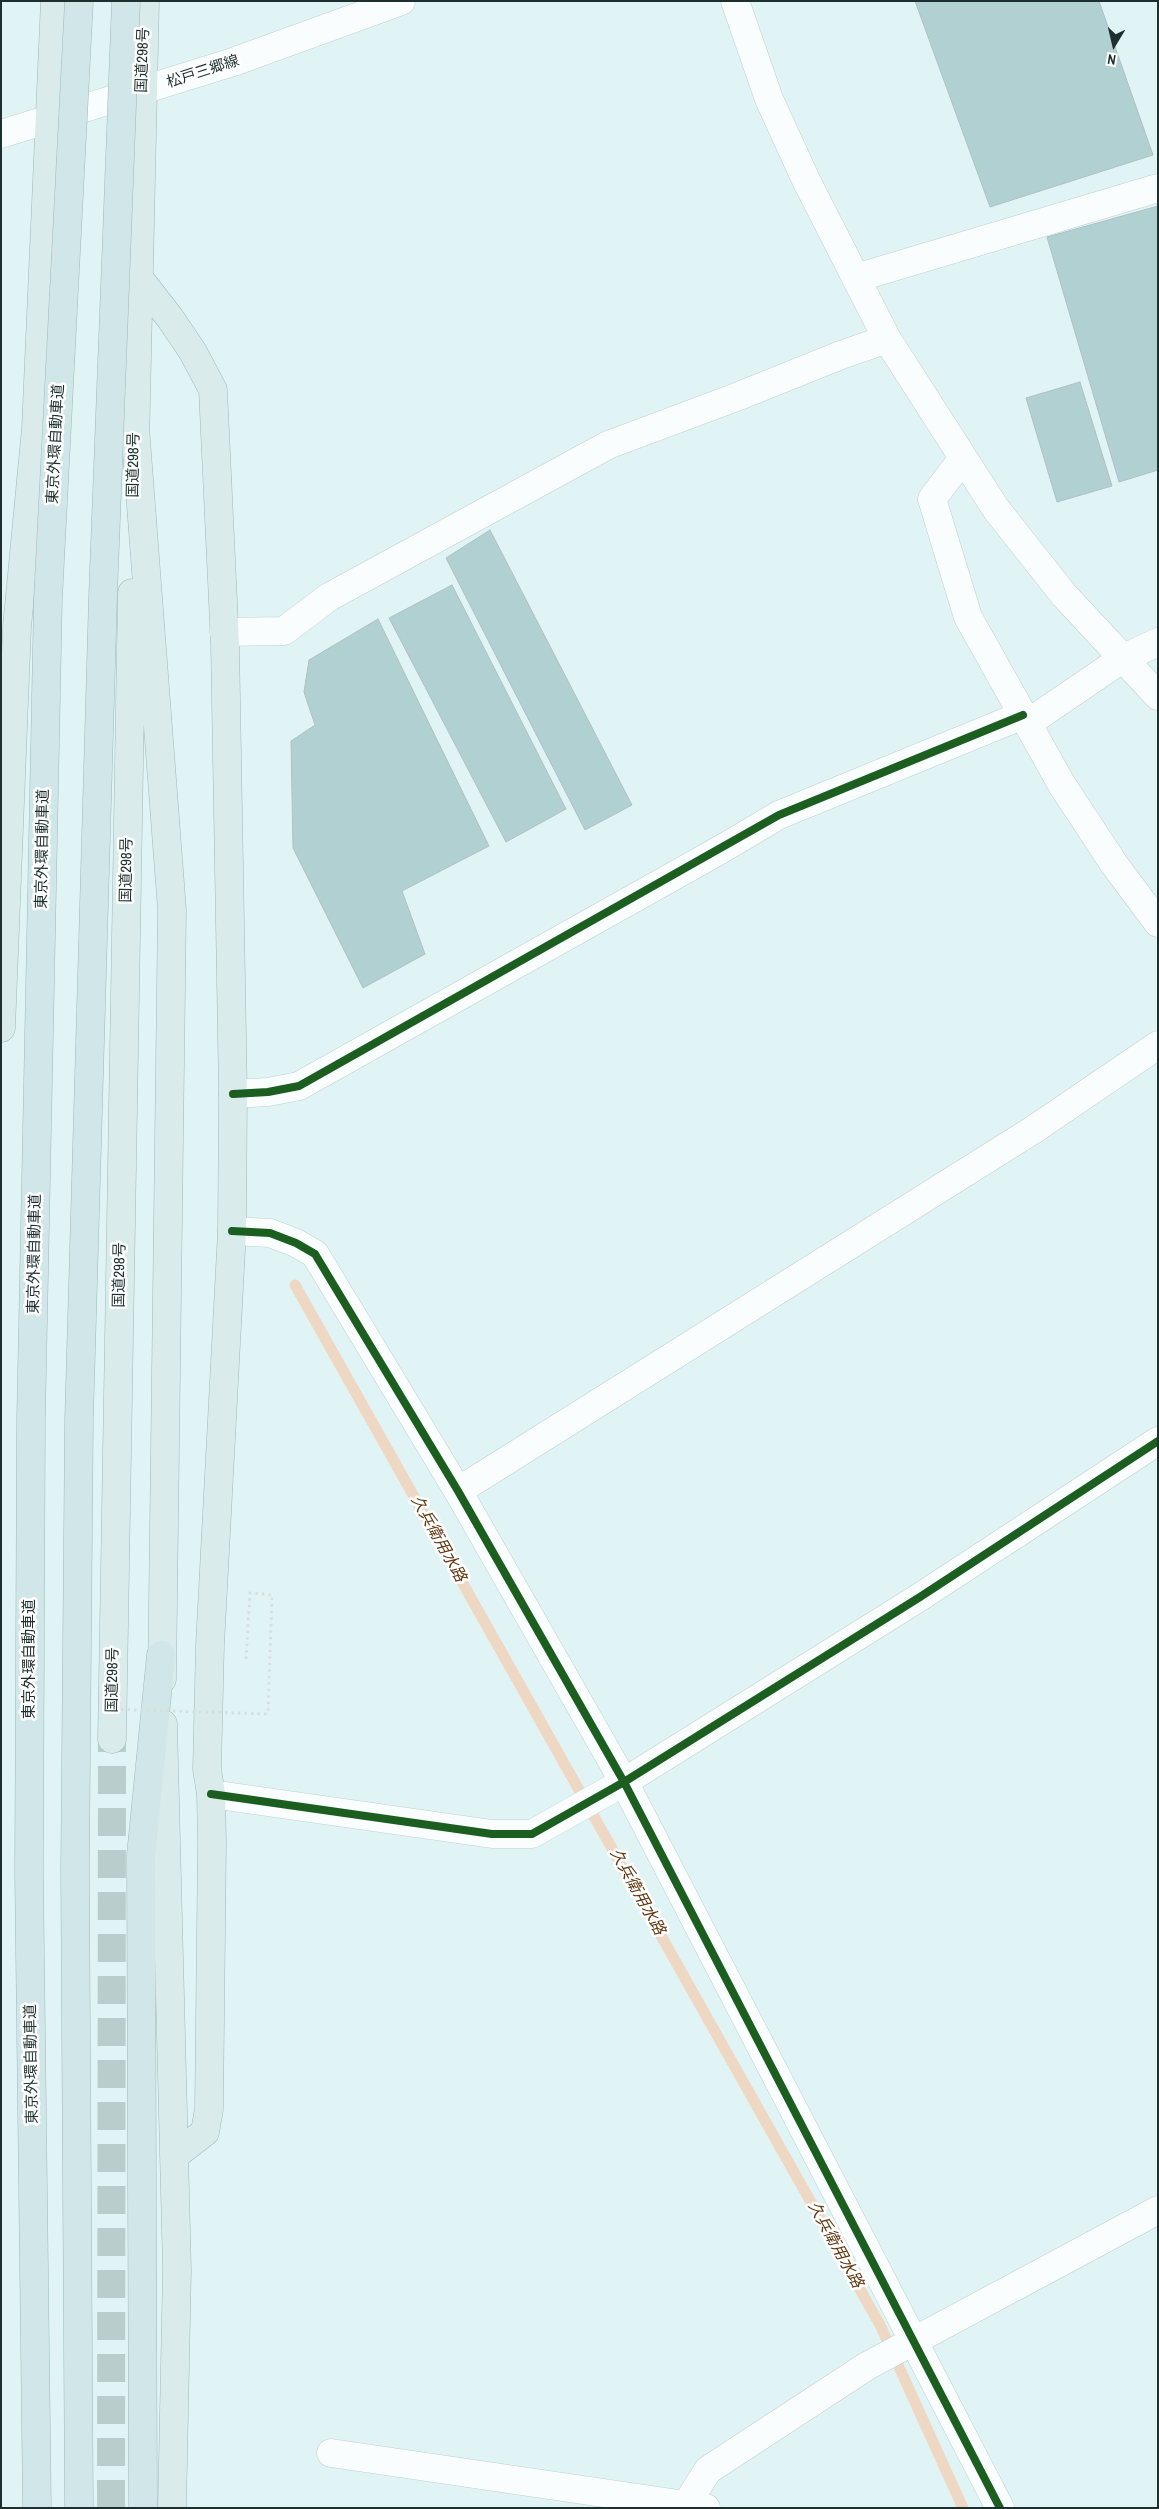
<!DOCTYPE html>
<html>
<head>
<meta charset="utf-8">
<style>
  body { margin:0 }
  #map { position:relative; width:1159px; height:2509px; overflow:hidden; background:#e1f4f5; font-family:"Archivo Narrow",sans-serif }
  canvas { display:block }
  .frame { position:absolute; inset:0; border:2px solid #1e2f2f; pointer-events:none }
  .north { position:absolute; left:1089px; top:20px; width:50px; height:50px; -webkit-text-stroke:4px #fff; paint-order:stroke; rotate:189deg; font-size:14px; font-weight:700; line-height:20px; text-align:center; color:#1e2f2f }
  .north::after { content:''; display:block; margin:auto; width:18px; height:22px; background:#1e2f2f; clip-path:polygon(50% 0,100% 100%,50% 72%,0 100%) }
</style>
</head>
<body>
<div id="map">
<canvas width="1159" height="2509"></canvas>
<div class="frame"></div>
<div class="north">N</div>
</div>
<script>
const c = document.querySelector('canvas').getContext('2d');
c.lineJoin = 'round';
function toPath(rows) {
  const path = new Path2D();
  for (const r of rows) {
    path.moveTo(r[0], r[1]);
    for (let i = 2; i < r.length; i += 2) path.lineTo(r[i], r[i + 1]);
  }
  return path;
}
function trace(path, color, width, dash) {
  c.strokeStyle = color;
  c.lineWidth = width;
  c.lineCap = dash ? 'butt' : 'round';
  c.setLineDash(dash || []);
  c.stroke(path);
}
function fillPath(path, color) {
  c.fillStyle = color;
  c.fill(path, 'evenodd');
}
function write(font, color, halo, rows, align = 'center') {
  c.font = font + ' "Archivo Narrow","Noto Sans JP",sans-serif';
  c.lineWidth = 5;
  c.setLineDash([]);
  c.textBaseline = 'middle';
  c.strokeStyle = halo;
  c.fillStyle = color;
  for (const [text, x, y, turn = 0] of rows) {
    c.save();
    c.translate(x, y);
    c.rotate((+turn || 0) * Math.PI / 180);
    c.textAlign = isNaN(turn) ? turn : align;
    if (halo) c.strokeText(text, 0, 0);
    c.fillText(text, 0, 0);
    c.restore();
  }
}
trace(toPath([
  [295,1285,880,2325,963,2508]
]), '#efd8c3', 11);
const building = toPath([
  [915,1,1099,1,1153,155,990,207,915,1],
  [1158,206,1158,470,1119,482,1047,237,1158,206],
  [1080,382,1112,486,1057,502,1026,398,1080,382],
  [490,530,632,805,585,830,446,558,490,530],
  [452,585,566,809,506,842,389,618,452,585],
  [378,619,489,846,402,891,425,954,363,988,293,848,291,741,315,725,304,692,309,660,378,619]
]);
fillPath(building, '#b1d0d1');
trace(building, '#b0c0c1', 1);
trace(toPath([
  [111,2508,112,1739]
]), '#bacdcd', 28, [28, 14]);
const minor = toPath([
  [856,278,1158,188],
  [224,632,284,631,329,597,608,445,739,396,841,355,887,339],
  [1028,723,1122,659,1158,642],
  [720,850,779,815,1023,715],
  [232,1231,270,1233,296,1243,315,1254,458,1491,624,1782,1000,2508],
  [458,1491,1033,1130,1158,1045],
  [211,1794,492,1834,532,1834,624,1782,920,1597,1158,1441],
  [331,2453,706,2508],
  [684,2508,708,2470,867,2366,1158,2210]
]);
const tertiary = toPath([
  [735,1,769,99,806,180,887,339,996,509,1064,595,1158,696],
  [963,458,932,499,968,617,1062,785,1114,864,1158,923],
  [233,1094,268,1092,299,1086,720,850]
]);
const secondary = toPath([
  [1,134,233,62,401,1]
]);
const trunk = toPath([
  [138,277,170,318,193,352,213,390,225,644,230,923,233,1094,232,1231,210,1645,207,1769,211,1794,212,1843,209,2109,205,2132,174,2156],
  [135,427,172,910,162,1679],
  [135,445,145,1],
  [1,1028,17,627,36,428,55,1],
  [163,1724,177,2270,172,2508],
  [112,1739,132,593]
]);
const motorway = toPath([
  [143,2508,141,1855,161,1655]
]);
trace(minor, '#becfd0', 29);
trace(tertiary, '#becfd0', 29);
trace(secondary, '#becfd0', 29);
trace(trunk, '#9cb9bb', 29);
trace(motorway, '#9cb9bb', 29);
trace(toPath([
  [246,1659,250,1593,272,1595,268,1714]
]), '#d8dede', 3, [2.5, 4]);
trace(minor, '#fafdfe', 28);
trace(tertiary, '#fafdfe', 28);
trace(secondary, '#fafdfe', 28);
trace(trunk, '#daebec', 28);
trace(motorway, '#d1e6e8', 28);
const motorwayBridge = toPath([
  [37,2508,29,1872,31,1419,48,599,79,1],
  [79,2508,75,1870,79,1420,103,596,126,1]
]);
trace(motorwayBridge, '#9cb9bb', 29, []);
trace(toPath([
  [108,1709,268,1714]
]), '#d8dede', 3, [2.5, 4]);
trace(motorwayBridge, '#d1e6e8', 28);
trace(toPath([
  [233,1094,268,1092,299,1086,779,815,1023,715],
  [232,1231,270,1233,296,1243,315,1254,458,1491,624,1782,1000,2508],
  [211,1794,492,1834,532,1834,624,1782,920,1597,1158,1441]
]), '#1b5e20', 8);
write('15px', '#1e2f2f', '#fff', [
  ["国道298号",143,60,-88],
  ["松戸三郷線",203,72,-18],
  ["東京外環自動車道",56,444,-87],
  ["国道298号",134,465,-89],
  ["東京外環自動車道",43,849,-89],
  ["国道298号",127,870,-89],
  ["東京外環自動車道",35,1254,-89],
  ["国道298号",120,1275,-89],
  ["東京外環自動車道",30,1659,-90],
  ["国道298号",113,1680,-89],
  ["東京外環自動車道",32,2064,-91]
]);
write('italic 16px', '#62370f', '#fff', [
  ["久兵衛用水路",438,1539,61],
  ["久兵衛用水路",637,1892,61],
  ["久兵衛用水路",835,2245,61]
]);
</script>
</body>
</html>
